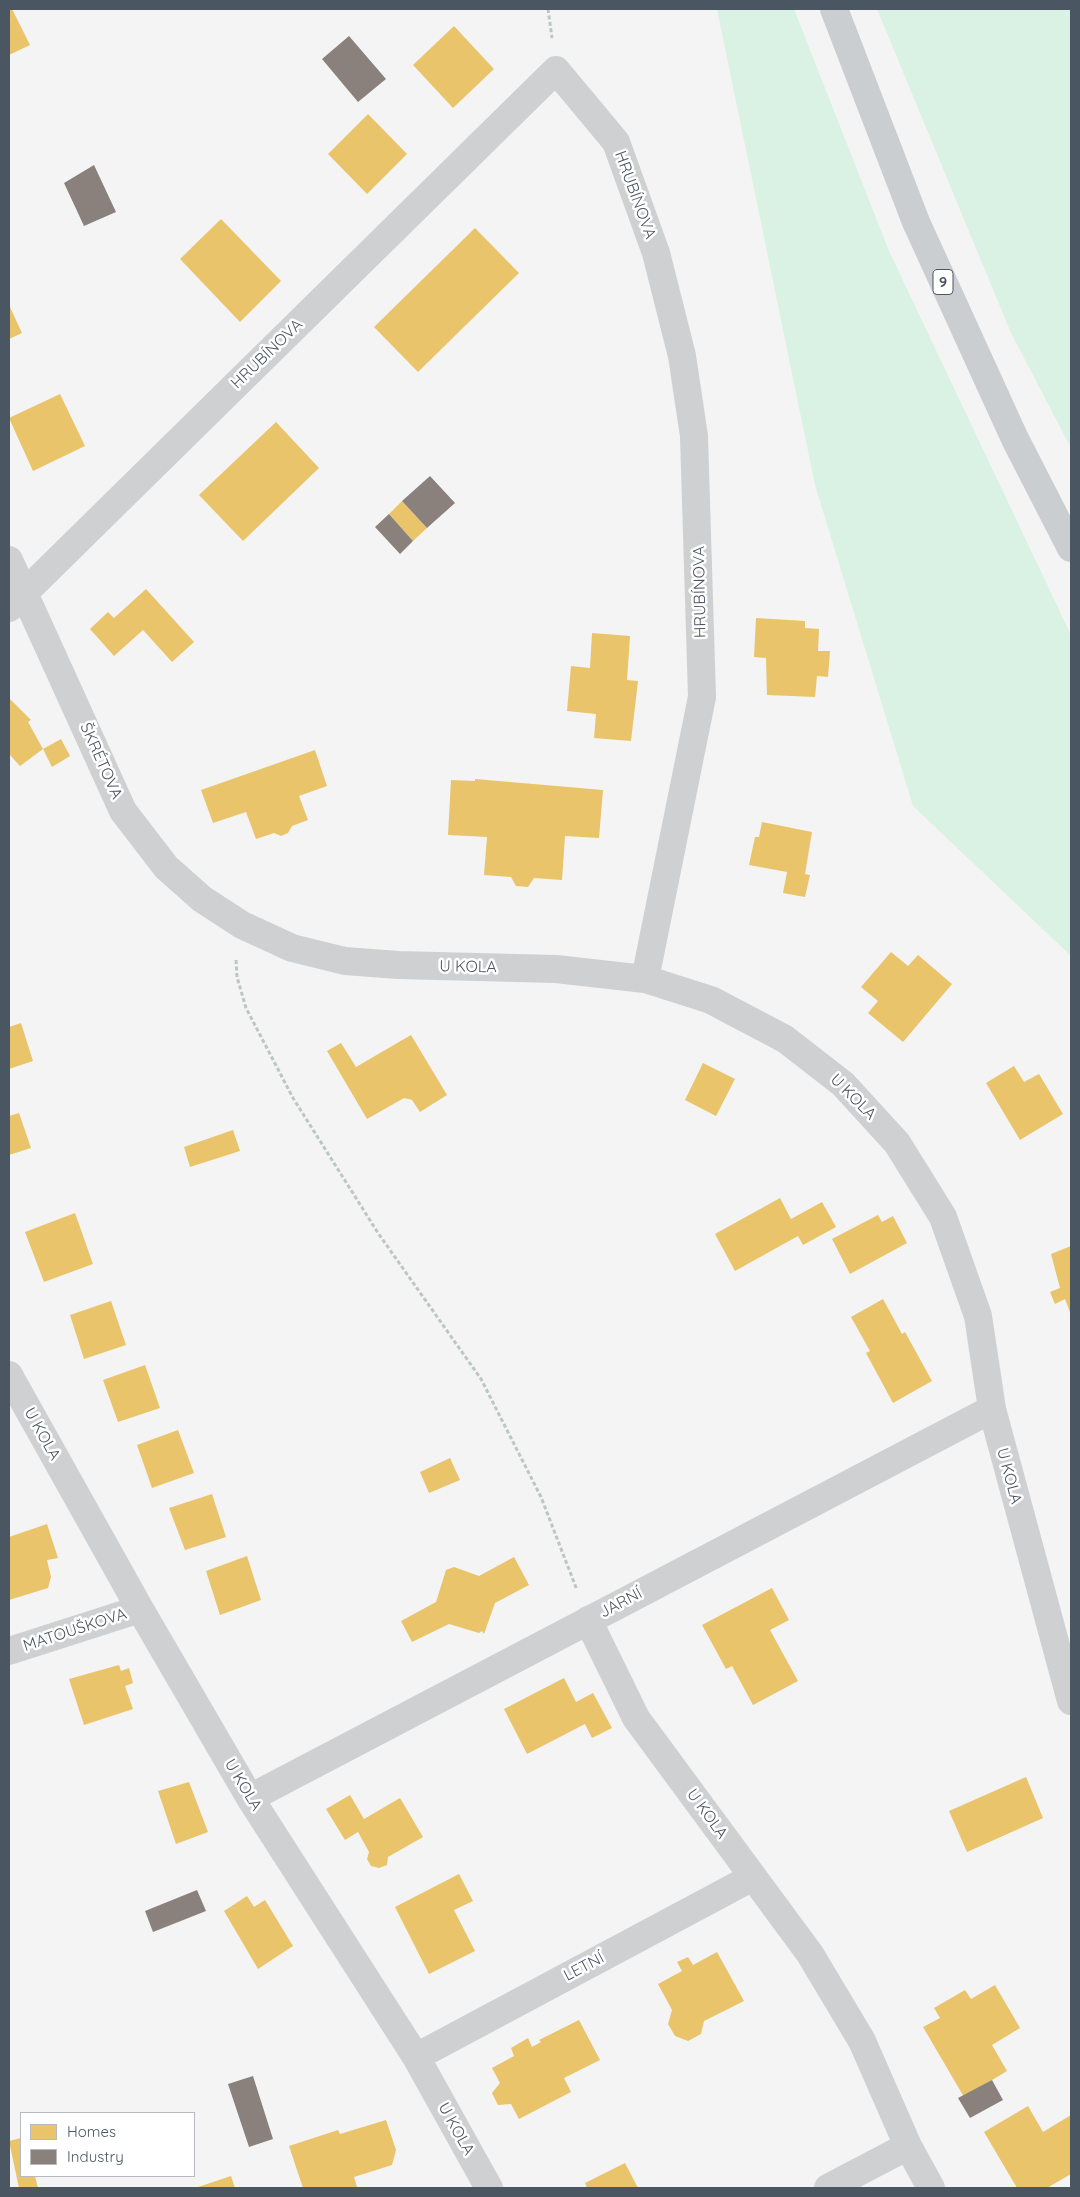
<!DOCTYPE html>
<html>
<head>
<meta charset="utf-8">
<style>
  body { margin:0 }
  #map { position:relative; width:1080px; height:2197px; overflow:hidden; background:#f4f4f4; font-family:Quicksand,sans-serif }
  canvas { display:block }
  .frame { position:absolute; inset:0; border:10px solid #4a5661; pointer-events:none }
  .legend { position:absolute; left:20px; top:2112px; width:175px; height:65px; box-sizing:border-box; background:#fff; border:1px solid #b7bbc0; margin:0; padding:6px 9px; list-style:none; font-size:15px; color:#4a5661 }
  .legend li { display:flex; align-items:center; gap:10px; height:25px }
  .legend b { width:25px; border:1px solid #b7bbc0 }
</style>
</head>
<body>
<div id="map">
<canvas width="1080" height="2197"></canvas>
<div class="frame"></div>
<ul class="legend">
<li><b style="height:14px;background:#e9c46a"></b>Homes</li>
<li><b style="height:14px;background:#8a817c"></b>Industry</li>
</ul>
</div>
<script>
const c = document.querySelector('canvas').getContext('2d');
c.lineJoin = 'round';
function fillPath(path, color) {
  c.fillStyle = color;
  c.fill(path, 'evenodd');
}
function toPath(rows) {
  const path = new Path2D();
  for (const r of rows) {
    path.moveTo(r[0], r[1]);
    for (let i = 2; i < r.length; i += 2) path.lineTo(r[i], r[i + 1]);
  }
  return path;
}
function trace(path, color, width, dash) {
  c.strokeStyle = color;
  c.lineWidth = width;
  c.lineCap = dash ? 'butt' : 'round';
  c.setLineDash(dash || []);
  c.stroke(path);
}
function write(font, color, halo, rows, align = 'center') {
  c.font = font + ' Quicksand,sans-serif';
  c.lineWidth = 5;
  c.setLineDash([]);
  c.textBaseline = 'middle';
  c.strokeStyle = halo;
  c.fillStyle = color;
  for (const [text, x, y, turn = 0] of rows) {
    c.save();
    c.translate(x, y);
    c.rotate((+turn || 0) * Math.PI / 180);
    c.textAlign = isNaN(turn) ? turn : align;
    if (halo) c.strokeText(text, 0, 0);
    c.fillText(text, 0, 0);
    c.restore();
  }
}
fillPath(toPath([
  [717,9,794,9,889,251,1071,635,1071,956,913,806,815,485],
  [877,9,1071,9,1071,448,1011,333]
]), '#d9f2e3');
fillPath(toPath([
  [9,9,12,9,30,45,9,55],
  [454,26,494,69,453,108,413,65],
  [368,114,407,154,367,194,328,154],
  [221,219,281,281,240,322,180,259],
  [475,228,519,273,418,372,374,327],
  [9,305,22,333,9,339],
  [60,394,85,446,33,471,9,418],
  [276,422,319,468,243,541,199,495],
  [402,501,427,528,413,541,389,514],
  [146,589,194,642,172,662,143,630,114,656,90,629,108,612,114,618],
  [756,618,805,621,805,628,819,629,818,651,830,651,828,677,817,676,815,697,767,695,766,658,754,657],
  [592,633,630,636,627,680,638,681,631,741,594,738,596,714,567,711,571,666,590,668],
  [9,698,31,720,28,722,43,749,20,766,9,754],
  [61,739,70,756,52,767,43,749],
  [315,750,327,786,299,796,308,820,292,826,288,833,281,836,274,833,256,839,246,812,213,823,201,790],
  [475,779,603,790,599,838,565,836,562,880,534,878,528,887,516,886,511,877,484,875,487,837,448,835,451,780,475,781],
  [762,822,812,832,805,874,810,875,805,897,783,893,787,872,749,865,755,837,759,837],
  [891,952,908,966,918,955,952,984,903,1042,868,1013,878,1001,861,987],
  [21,1023,33,1061,9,1069,9,1027],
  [411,1035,447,1095,420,1112,412,1100,404,1098,367,1119,327,1051,341,1043,356,1067],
  [703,1063,735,1079,716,1116,685,1100],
  [1014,1066,1024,1082,1039,1074,1063,1114,1020,1140,986,1083],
  [19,1113,31,1148,9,1155,9,1116],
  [233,1130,240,1151,190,1167,184,1147],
  [780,1198,791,1219,822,1202,836,1227,803,1245,798,1236,735,1271,715,1234],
  [75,1213,93,1264,44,1282,25,1232],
  [878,1215,882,1222,893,1216,907,1243,850,1274,832,1239],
  [1071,1246,1071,1315,1065,1299,1055,1304,1050,1292,1060,1288,1051,1254],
  [883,1299,902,1334,905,1332,932,1381,893,1403,866,1353,870,1351,851,1317],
  [111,1301,126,1345,84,1359,70,1315],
  [145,1365,160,1408,118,1422,103,1380],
  [178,1430,194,1473,152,1488,137,1445],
  [450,1458,460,1480,429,1493,420,1472],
  [212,1494,226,1537,185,1550,169,1508],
  [47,1524,58,1558,47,1560,51,1577,48,1588,9,1600,9,1537],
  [247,1556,261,1600,220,1615,206,1571],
  [514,1557,529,1585,495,1603,484,1634,482,1631,479,1633,449,1624,412,1642,401,1621,436,1602,446,1570,454,1567,479,1576],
  [772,1588,789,1620,770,1630,798,1681,753,1705,732,1666,726,1669,702,1625],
  [119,1665,121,1671,129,1668,133,1683,125,1686,133,1709,84,1725,69,1679],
  [564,1678,576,1702,593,1693,612,1728,592,1738,585,1724,527,1754,504,1709],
  [1026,1777,1043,1818,967,1852,949,1811],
  [189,1782,208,1832,176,1844,158,1791],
  [350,1795,364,1819,400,1798,423,1837,388,1857,387,1865,379,1868,371,1866,367,1859,369,1852,358,1832,345,1840,326,1809],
  [459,1874,473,1901,454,1910,475,1951,429,1974,395,1907],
  [247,1896,254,1907,265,1900,293,1946,258,1969,224,1911],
  [717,1952,744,2001,704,2021,701,2034,688,2041,675,2036,668,2024,672,2010,658,1984,682,1971,677,1962,688,1957,693,1965],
  [995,1985,1020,2028,992,2045,1007,2071,964,2097,923,2027,940,2018,934,2008,965,1990,971,1999],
  [579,2020,600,2060,564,2078,571,2092,519,2119,511,2104,498,2105,492,2093,500,2083,492,2068,514,2056,511,2048,528,2038,532,2047,541,2042,539,2040],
  [1028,2106,1043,2132,1071,2115,1071,2174,1047,2188,1017,2188,984,2132],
  [386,2120,396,2150,392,2165,354,2177,357,2187,352,2188,303,2188,289,2146,338,2130,340,2134],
  [21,2138,21,2176,35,2176,38,2188,19,2188,9,2141],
  [625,2163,638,2188,587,2188,585,2183],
  [231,2176,235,2188,195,2188]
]), '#e9c46a');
fillPath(toPath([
  [349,36,386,79,358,102,322,59],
  [94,165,116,212,84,226,64,183],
  [430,476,455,503,427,528,402,501],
  [389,514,413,541,400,554,375,527],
  [197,1890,206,1911,153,1932,145,1911],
  [253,2076,273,2139,249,2147,228,2084],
  [992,2080,1003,2100,970,2118,958,2098]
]), '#8a817c');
trace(toPath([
  [548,9,552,38],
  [236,960,237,977,246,1008,293,1098,378,1233,481,1379,541,1497,577,1590]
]), '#bcc7c4', 3, [4, 2.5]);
trace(toPath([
  [9,560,123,811,166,867,202,899,242,925,292,948,345,961,398,965,556,969,645,979,711,1000,785,1039,843,1084,897,1143,943,1217,978,1316,992,1409,1071,1701],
  [9,608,556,70,616,142,656,253,682,356,694,436,702,697,645,979],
  [9,1375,140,1609,250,1798,416,2057,489,2188],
  [588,1620,636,1718,810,1954,862,2041,908,2146,931,2188],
  [9,1651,140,1609],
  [250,1798,992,1409],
  [416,2057,753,1877],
  [828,2188,908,2146]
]), '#ced0d2', 28);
trace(toPath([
  [834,9,916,222,1015,439,1071,548]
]), '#caced1', 28);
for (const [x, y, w] of [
  [943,282,20]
]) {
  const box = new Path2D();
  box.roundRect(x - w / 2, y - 12.5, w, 25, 4);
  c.fillStyle = '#fff';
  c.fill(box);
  trace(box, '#4a5661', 1);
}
write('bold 15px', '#4a5661', null, [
  ["9",943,282]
]);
write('16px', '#4a5661', '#fff', [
  ["HRUBÍNOVA",635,195,70],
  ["HRUBÍNOVA",267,354,-44],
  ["HRUBÍNOVA",700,592,-91],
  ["ŠKRÉTOVA",101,761,66],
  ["U KOLA",468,967,1],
  ["U KOLA",853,1097,45],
  ["U KOLA",42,1434,61],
  ["U KOLA",1009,1476,75],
  ["JARNÍ",621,1603,-28],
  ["MATOUŠKOVA",75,1630,-18],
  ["U KOLA",243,1785,59],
  ["U KOLA",707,1814,54],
  ["LETNÍ",584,1967,-28],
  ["U KOLA",456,2129,61]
]);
</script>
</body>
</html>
